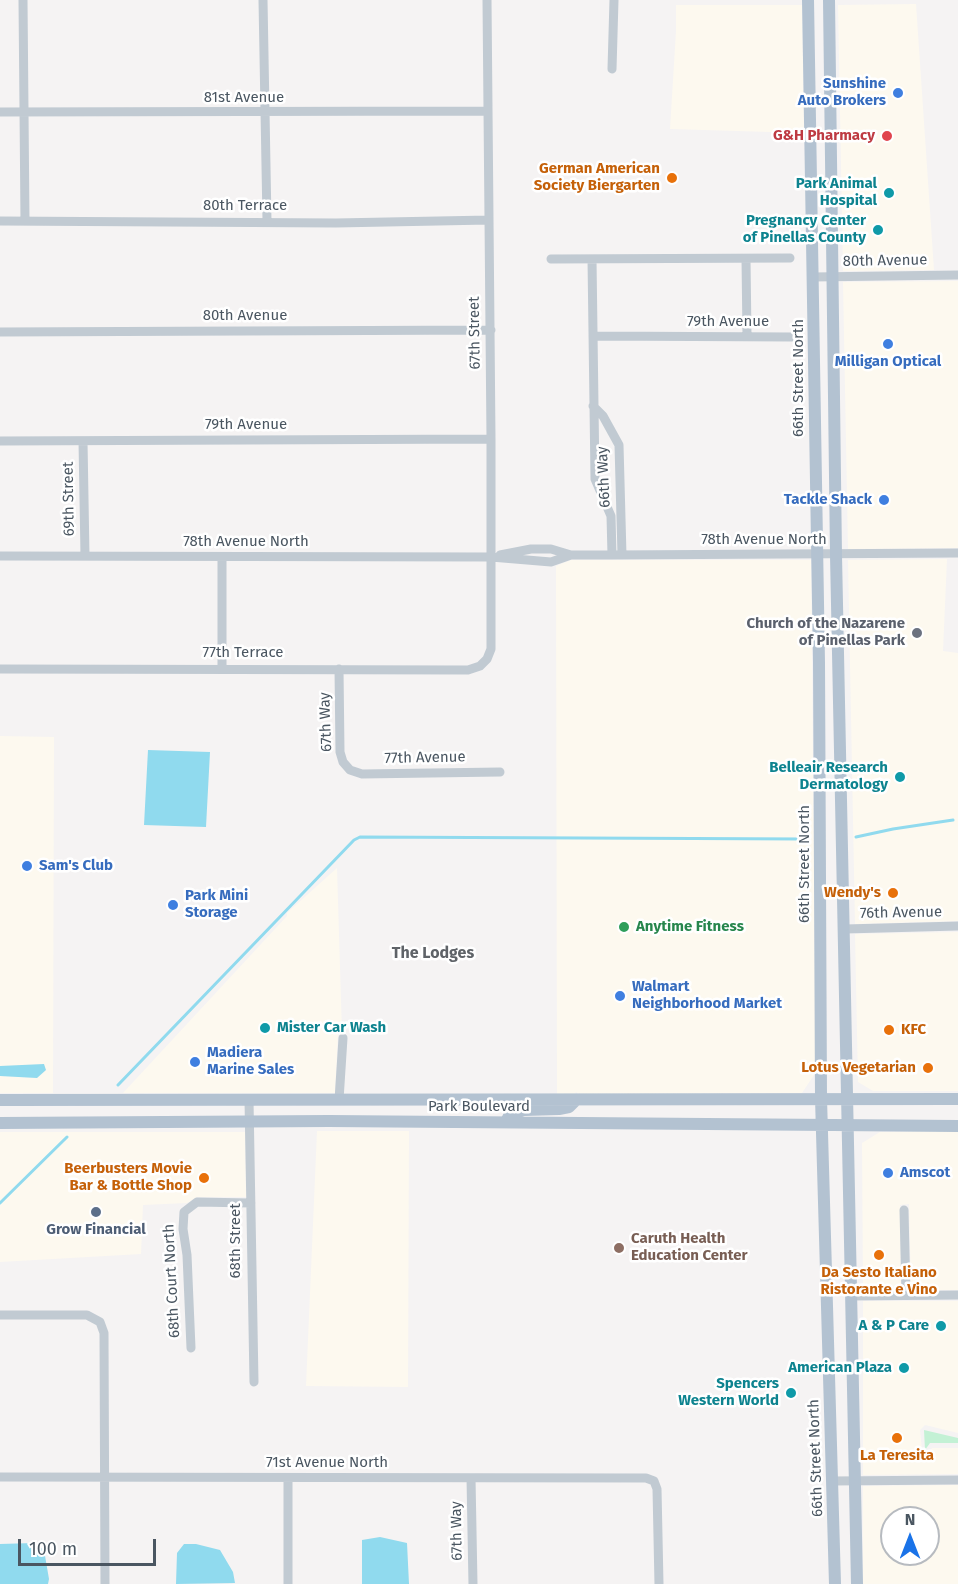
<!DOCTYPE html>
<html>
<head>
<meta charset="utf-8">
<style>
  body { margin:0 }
  #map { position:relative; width:958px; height:1584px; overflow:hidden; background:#f5f3f3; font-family:"Fira Sans",sans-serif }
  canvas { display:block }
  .north { position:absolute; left:880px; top:1506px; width:60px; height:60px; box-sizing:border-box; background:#fff; border:2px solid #b7bbc0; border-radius:50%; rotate:0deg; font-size:16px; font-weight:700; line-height:24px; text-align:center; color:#4a5661 }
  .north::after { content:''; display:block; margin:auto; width:21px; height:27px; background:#1a73e8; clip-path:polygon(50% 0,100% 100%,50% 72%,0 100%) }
  .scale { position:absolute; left:18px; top:1539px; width:138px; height:27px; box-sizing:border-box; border:3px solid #4a5661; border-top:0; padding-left:8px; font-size:18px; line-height:21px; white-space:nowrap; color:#4a5661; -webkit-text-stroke:4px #fff; paint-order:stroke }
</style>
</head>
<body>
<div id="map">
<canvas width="958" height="1584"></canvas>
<div class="north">N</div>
<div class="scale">100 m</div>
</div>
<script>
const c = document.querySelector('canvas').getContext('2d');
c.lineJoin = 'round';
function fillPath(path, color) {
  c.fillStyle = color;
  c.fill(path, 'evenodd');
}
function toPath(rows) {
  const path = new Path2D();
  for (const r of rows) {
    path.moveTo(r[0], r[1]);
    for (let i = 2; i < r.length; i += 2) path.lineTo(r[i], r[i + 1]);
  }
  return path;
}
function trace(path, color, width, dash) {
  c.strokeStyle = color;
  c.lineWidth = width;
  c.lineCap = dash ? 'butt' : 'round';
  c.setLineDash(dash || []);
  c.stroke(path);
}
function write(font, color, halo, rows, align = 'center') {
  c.font = font + ' "Fira Sans",sans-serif';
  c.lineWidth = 5;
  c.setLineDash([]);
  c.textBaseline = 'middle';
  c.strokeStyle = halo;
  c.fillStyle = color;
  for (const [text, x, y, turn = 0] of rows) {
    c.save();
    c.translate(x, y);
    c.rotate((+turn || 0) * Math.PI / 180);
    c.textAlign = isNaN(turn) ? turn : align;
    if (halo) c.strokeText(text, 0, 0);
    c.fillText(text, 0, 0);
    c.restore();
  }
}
fillPath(toPath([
  [916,4,934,270,843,271,838,5],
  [676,5,802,5,804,133,670,129,676,31],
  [958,281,958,548,848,549,843,282],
  [947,559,943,651,958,653,958,921,855,924,848,560],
  [571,560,811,560,816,1072,802,1093,578,1094,576,1092,575,1094,557,1094,556,566],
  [0,736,54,737,53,1093,0,1093,0,1076,37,1078,20,1066,0,1066],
  [337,868,342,1033,338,1033,335,1093,123,1093,287,916,287,913],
  [958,932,958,1091,873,1091,858,1082,855,934],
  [317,1131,409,1131,408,1387,306,1386],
  [958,1131,958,1290,911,1290,909,1204,900,1205,901,1290,863,1290,862,1143,880,1132],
  [0,1132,245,1132,246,1197,197,1197,187,1203,143,1205,141,1254,0,1262],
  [863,1301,958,1301,958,1433,925,1425,920,1430,922,1450,929,1453,932,1448,958,1448,958,1474,863,1475],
  [958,1485,958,1584,863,1584,863,1486],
  [892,1518,928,1518,928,1554,892,1554]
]), '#fdf9ef');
fillPath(toPath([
  [924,1430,958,1438,958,1443,930,1443,925,1450]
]), '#c3f1d5');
fillPath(toPath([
  [148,750,210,752,206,827,144,825],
  [44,1064,46,1070,37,1078,0,1076,0,1066],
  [380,1537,407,1543,409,1584,362,1584,362,1540],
  [34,1543,44,1550,49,1579,48,1584,0,1584,0,1544],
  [184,1544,196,1544,220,1550,233,1572,235,1583,176,1584,177,1553]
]), '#90daee');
trace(toPath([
  [856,837,893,829,953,820],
  [118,1085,354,840,360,837,804,839],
  [0,1203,67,1137]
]), '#90daee', 3);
trace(toPath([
  [23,0,25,221],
  [263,0,267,221],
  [612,69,614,0],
  [0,112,488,111],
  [0,221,336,223,489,220],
  [551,259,790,258],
  [592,259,595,479,611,516,612,555],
  [746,259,747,336],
  [813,277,958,275],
  [0,332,491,330],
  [593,336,792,337],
  [593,406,603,416,619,445,622,555],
  [0,441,491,439],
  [83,441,85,556],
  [500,555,531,549,551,549,571,555,612,555,958,553],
  [0,556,491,557,551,562,571,555],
  [222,557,222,668],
  [0,669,468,670,480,666,487,659,491,649,491,439,487,0],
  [339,669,340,752,343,762,350,770,362,774,500,772],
  [845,929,958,926],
  [249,1100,254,1382],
  [339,1100,343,1038],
  [904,1210,906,1295],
  [851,1296,958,1295],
  [0,1315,87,1315,100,1322,104,1333,105,1584],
  [191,1348,187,1255,183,1229,184,1212,197,1202,251,1203],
  [0,1477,646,1478,654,1481,657,1489,659,1584],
  [471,1478,473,1584],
  [288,1479,288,1584],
  [832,1481,958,1480]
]), '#c1cad2', 9);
trace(toPath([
  [808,0,819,662,821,1098,835,1584],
  [829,0,836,555,857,1584],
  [0,1100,958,1099],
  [506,1122,510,1114,524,1110,559,1109,569,1107,576,1100],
  [0,1123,329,1121,958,1126]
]), '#b3c2d1', 12);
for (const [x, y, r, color] of [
  [898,93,6,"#3f7fe0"],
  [887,136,6,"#e0444e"],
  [672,178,6,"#e8710a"],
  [889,193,6,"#0f9aa8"],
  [878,230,6,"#0f9aa8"],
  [888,344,6,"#3f7fe0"],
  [884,500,6,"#3f7fe0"],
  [917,633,6,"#6b7280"],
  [900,777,6,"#0f9aa8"],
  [27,866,6,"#3f7fe0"],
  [893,893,6,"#e8710a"],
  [173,905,6,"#3f7fe0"],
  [624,927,6,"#2e9e5b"],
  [620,996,6,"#3f7fe0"],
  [265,1028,6,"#0f9aa8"],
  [889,1030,6,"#e8710a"],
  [195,1062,6,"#3f7fe0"],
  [928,1068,6,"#e8710a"],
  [888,1173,6,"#3f7fe0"],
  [204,1178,6,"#e8710a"],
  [96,1212,6,"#5c6f8a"],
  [619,1248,6,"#8d6e63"],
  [879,1255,6,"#e8710a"],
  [941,1326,6,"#0f9aa8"],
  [904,1368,6,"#0f9aa8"],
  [791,1393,6,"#0f9aa8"],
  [897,1438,6,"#e8710a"]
]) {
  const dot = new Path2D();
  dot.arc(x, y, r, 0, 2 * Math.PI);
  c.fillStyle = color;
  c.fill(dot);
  trace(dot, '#fff', 2);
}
write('bold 15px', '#366cbe', '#fff', [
  ["Sunshine",886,84,"right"],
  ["Auto Brokers",886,101,"right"],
  ["Milligan Optical",888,362,"center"],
  ["Tackle Shack",872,500,"right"],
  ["Sam's Club",39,866],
  ["Park Mini",185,896],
  ["Storage",185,913],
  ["Walmart",632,987],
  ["Neighborhood Market",632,1004],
  ["Madiera",207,1053],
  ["Marine Sales",207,1070],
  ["Amscot",900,1173]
], 'left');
write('15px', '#4a5661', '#fff', [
  ["81st Avenue",244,98],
  ["80th Terrace",245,206],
  ["80th Avenue",885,261,-1],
  ["80th Avenue",245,316],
  ["79th Avenue",728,322],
  ["67th Street",475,333,-91],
  ["66th Street North",799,378,-90],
  ["79th Avenue",246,425],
  ["66th Way",604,477,-93],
  ["69th Street",69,499,-91],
  ["78th Avenue North",764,540],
  ["78th Avenue North",246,542],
  ["77th Terrace",243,653],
  ["67th Way",326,722,-92],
  ["77th Avenue",425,758,-1],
  ["66th Street North",805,864,-90],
  ["76th Avenue",901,913,-1],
  ["Park Boulevard",479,1107],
  ["68th Street",236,1241,-90],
  ["68th Court North",172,1281,-93],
  ["66th Street North",816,1458,-92],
  ["71st Avenue North",327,1463],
  ["67th Way",457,1531,-91]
]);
write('bold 15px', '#be3a42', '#fff', [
  ["G&H Pharmacy",875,136]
], 'right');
write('bold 15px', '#c56008', '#fff', [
  ["German American",660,169],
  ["Society Biergarten",660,186],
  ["Wendy's",881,893],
  ["KFC",901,1030,"left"],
  ["Lotus Vegetarian",916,1068],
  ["Beerbusters Movie",192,1169],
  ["Bar & Bottle Shop",192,1186],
  ["Da Sesto Italiano",879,1273,"center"],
  ["Ristorante e Vino",879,1290,"center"],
  ["La Teresita",897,1456,"center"]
], 'right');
write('bold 15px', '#0d838f', '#fff', [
  ["Park Animal",877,184],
  ["Hospital",877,201],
  ["Pregnancy Center",866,221],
  ["of Pinellas County",866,238],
  ["Belleair Research",888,768],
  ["Dermatology",888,785],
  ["Mister Car Wash",277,1028,"left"],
  ["A & P Care",929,1326],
  ["American Plaza",892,1368],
  ["Spencers",779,1384],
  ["Western World",779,1401]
], 'right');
write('bold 15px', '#5b616d', '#fff', [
  ["Church of the Nazarene",905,624],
  ["of Pinellas Park",905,641]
], 'right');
write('bold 15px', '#27864d', '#fff', [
  ["Anytime Fitness",636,927]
], 'left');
write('bold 15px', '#4e5e75', '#fff', [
  ["Grow Financial",96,1230]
]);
write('bold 15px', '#785e54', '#fff', [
  ["Caruth Health",631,1239],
  ["Education Center",631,1256]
], 'left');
write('bold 16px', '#5f6368', '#fff', [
  ["The Lodges",433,954]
]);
</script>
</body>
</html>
